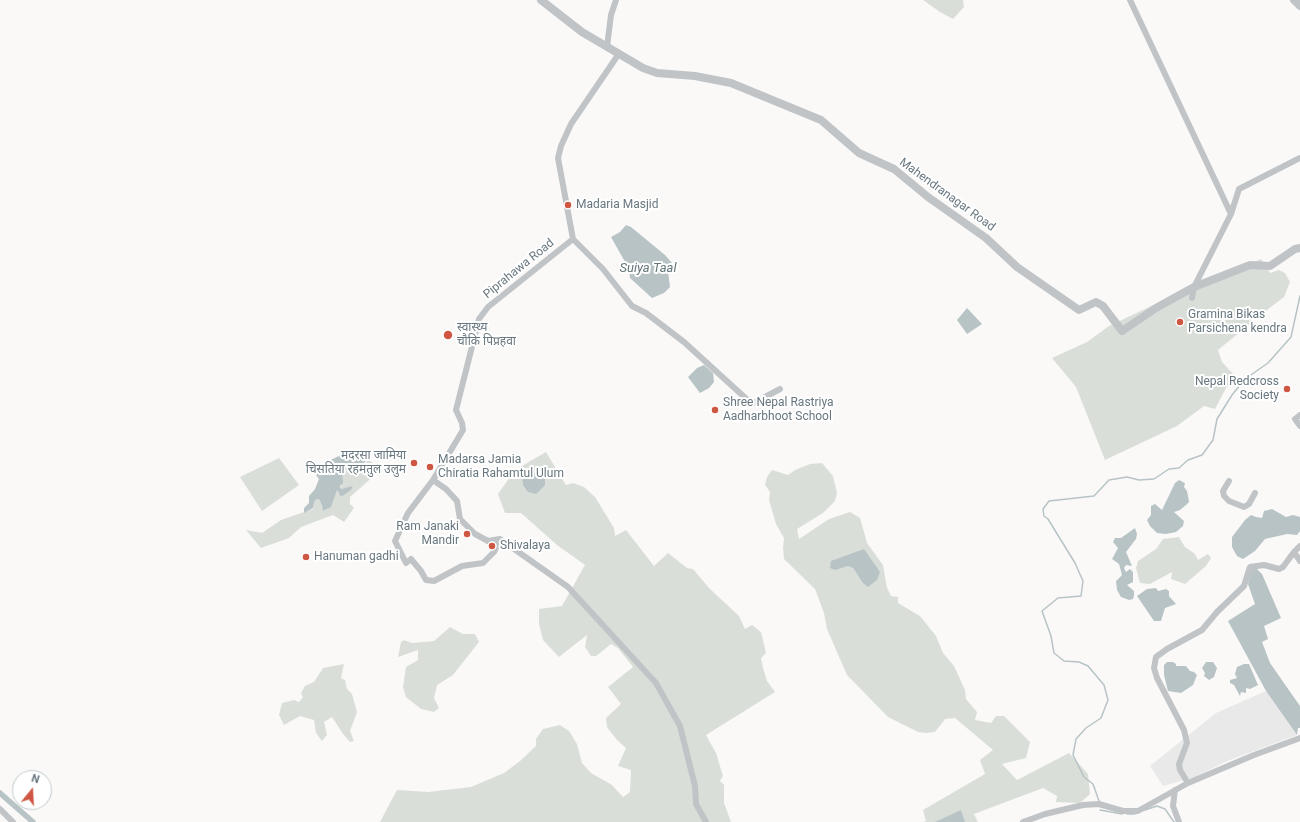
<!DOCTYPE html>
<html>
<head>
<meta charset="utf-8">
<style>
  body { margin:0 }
  #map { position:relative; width:1300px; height:822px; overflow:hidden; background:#faf9f8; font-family:Roboto,sans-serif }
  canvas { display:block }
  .north { position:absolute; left:12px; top:770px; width:40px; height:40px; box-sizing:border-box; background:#fff; border:1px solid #c3c9cc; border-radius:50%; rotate:18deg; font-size:11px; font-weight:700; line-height:16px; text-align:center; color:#68777f }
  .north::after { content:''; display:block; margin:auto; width:14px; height:18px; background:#cf5643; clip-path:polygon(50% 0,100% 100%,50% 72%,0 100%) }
</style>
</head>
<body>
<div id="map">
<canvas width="1300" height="822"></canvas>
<div class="north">N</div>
</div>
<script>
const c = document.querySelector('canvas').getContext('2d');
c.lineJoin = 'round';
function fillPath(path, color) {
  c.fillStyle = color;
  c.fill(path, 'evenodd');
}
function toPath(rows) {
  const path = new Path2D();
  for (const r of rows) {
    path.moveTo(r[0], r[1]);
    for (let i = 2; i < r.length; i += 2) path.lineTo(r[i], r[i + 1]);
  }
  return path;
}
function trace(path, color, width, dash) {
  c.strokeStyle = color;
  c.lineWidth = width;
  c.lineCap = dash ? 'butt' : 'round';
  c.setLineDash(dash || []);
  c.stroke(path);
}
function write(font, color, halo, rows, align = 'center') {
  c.font = font + ' Roboto,"Noto Sans Devanagari",sans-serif';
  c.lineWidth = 4;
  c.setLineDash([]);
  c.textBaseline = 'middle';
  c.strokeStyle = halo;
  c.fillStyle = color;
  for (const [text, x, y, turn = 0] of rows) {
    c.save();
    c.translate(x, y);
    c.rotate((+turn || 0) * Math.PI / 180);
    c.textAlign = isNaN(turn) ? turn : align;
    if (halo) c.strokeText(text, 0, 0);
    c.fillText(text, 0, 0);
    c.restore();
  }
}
fillPath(toPath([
  [1266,691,1297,735,1227,761,1195,777,1163,786,1150,766,1216,713]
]), '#e8e9e8');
fillPath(toPath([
  [923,0,963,0,964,7,953,19,940,12],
  [1261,259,1270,273,1279,270,1285,273,1290,282,1284,297,1268,309,1218,350,1222,362,1235,376,1226,388,1215,409,1204,406,1177,426,1105,460,1076,387,1052,358,1087,342,1109,326,1181,292],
  [546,452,566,485,573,483,584,487,595,497,614,528,615,536,626,530,654,566,668,553,687,568,693,569,709,588,739,616,745,629,752,625,761,632,766,653,761,658,763,668,767,681,775,692,706,735,716,753,723,776,720,781,724,785,724,803,731,822,380,822,397,790,428,792,471,787,504,773,520,761,536,746,536,739,543,729,560,725,569,731,577,744,582,763,591,773,612,785,623,797,630,792,631,770,618,766,626,748,617,740,607,727,606,718,621,704,608,687,633,667,618,648,611,644,596,656,591,656,585,647,587,635,559,657,543,640,539,624,539,609,562,606,585,565,557,545,521,513,505,513,498,494,515,470],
  [279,458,299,485,262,511,240,477],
  [368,459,374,464,376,474,350,497,350,504,354,508,344,522,333,515,301,527,289,538,261,548,246,530,262,533,281,520,313,509,315,500,319,499,323,505,323,511,330,507,335,493,337,490,341,497,353,487,341,489,342,471,354,468,366,463],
  [822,463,833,476,837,493,835,501,823,513,797,529,799,539,829,519,850,512,860,518,867,543,883,565,887,588,891,596,898,597,898,603,920,616,936,636,943,653,954,666,965,690,966,699,977,712,975,720,991,723,996,716,1004,716,1030,742,1026,758,1002,764,1017,780,1069,753,1088,774,1090,794,1080,803,1056,802,1057,796,1043,788,974,814,978,822,923,822,926,821,923,810,985,774,980,760,993,750,955,718,945,719,935,732,926,733,918,732,888,717,847,675,827,629,824,613,815,589,784,559,783,548,784,538,776,524,769,500,770,492,765,485,767,477,772,470,788,475,795,470,810,464],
  [849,566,880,572,862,582,853,568],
  [1179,537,1185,547,1195,554,1198,560,1208,554,1211,558,1206,566,1185,584,1171,579,1172,572,1150,584,1140,583,1136,568,1138,561,1156,549,1163,539],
  [450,627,463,634,475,634,479,642,453,675,437,685,434,698,439,708,434,712,421,709,406,697,403,687,406,667,418,660,418,650,398,657,401,642,404,640,412,643,434,641],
  [344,664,341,678,345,680,347,689,352,694,357,712,350,731,354,741,350,742,343,734,332,717,324,722,327,735,322,741,316,733,314,720,300,716,284,725,279,715,282,703,294,700,299,702,303,697,301,693,305,686,314,682,323,668]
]), '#daded8');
fillPath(toPath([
  [626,225,631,227,665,255,672,263,671,268,668,271,670,287,664,293,652,298,630,278,629,269,611,237,620,232],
  [967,308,982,324,967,334,957,320],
  [704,365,713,373,714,382,709,388,700,393,688,377,697,368],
  [354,449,368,459,363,464,342,471,343,483,340,486,341,489,353,486,351,490,341,497,337,490,331,507,323,511,322,505,319,499,315,500,313,508,304,513,304,508,309,503,309,496,315,489,319,479,316,475,324,463],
  [525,469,545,476,545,485,536,494,528,492,523,485,522,472],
  [1179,480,1185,483,1184,487,1187,491,1188,496,1189,502,1186,505,1180,510,1174,512,1184,521,1183,526,1176,532,1166,534,1157,533,1150,526,1147,520,1151,515,1151,506,1155,504,1162,510,1175,483],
  [1272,509,1286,517,1293,515,1300,517,1300,531,1297,535,1287,534,1265,539,1255,551,1243,559,1237,556,1232,547,1232,537,1245,520,1251,515,1256,517,1262,518,1264,511],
  [1135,528,1137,534,1136,539,1126,552,1132,566,1126,565,1124,568,1126,572,1130,569,1133,572,1133,582,1127,585,1134,591,1134,595,1133,599,1129,600,1121,597,1117,590,1116,581,1122,575,1119,564,1112,559,1118,548,1113,542,1115,538,1121,538],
  [864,549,880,572,877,580,868,587,862,582,853,568,848,566,835,570,830,568,831,561],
  [1255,567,1262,574,1281,618,1264,626,1268,639,1262,642,1270,663,1300,706,1300,728,1298,728,1297,735,1266,691,1228,621,1255,604,1248,584,1251,571],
  [1156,588,1158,591,1166,589,1169,591,1169,596,1176,604,1165,608,1161,621,1154,621,1137,596,1147,589],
  [1167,662,1173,662,1176,664,1176,666,1186,666,1190,671,1194,672,1197,675,1193,685,1181,693,1168,691,1164,675,1164,665],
  [1206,662,1213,662,1217,668,1214,677,1209,680,1204,676,1205,673,1202,668],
  [1244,664,1249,664,1258,685,1250,689,1246,688,1246,693,1241,692,1240,696,1234,685,1230,683,1230,680,1237,678,1235,674,1237,667],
  [961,810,965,822,935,822]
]), '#b8c3c6');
trace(toPath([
  [1099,801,1093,784,1084,777,1073,755,1076,739,1086,728,1101,718,1108,700,1104,685,1088,666,1079,662,1064,661,1054,653,1051,636,1042,611,1058,598,1081,596,1083,581,1075,563,1048,519,1044,516,1043,509,1049,501,1094,496,1109,480,1127,477,1139,480,1154,479,1169,469,1179,468,1188,460,1202,455,1213,440,1217,419,1232,395,1245,379,1268,363,1291,337,1300,296],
  [1100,810,1122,814],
  [1145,810,1157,806,1165,809,1174,822],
  [1127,814,1135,814]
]), '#b8c3c6', 1.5);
trace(toPath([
  [0,793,33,822]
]), '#b8c3c6', 5.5);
trace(toPath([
  [1130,0,1231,214,1194,287,1192,298],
  [607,47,611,15,616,0],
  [1231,214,1239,189,1300,158],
  [573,239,603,269,632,306,646,313,684,342,752,404,780,389],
  [1300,415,1295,419,1300,426],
  [433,480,408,513,395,541,406,563,411,559,421,571,426,580,434,581,462,566,483,563,494,552,500,539],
  [1229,481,1223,491,1224,496,1229,501,1244,507,1249,504,1255,493],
  [500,539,488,541,475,534,460,519,457,501,446,489,433,480,463,430,462,423,456,410,479,319,488,307,573,239,558,158,561,146,571,124,618,55],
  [500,539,568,587,656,683,680,726,695,786,696,804,706,822],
  [1300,546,1294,552,1300,561],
  [1188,783,1180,770,1179,764,1187,743,1184,730,1157,678,1154,668,1156,657,1167,649,1202,630,1217,612,1244,586,1250,567,1264,565,1279,569,1283,567,1294,552],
  [1175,790,1173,806,1179,822],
  [0,809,13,822],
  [1023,822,1045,814,1083,805,1099,804,1123,811,1138,811,1188,783,1254,755,1300,738]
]), '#c0c4c7', 6);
trace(toPath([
  [541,0,582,32,643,68,657,73,695,76,731,83,821,120,859,153,894,169,928,197,986,238,1017,267,1079,310,1096,302,1103,306,1122,331,1156,308,1194,287,1250,265,1270,266,1295,249,1300,248],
  [1294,0,1300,6]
]), '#c0c4c7', 8);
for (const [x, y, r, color] of [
  [568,205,4,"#cf5643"],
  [1180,322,4,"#cf5643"],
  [448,335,5,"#cf5643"],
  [1287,389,4,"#cf5643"],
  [715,410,4,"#cf5643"],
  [414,463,4,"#cf5643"],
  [430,467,4,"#cf5643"],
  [467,534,4,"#cf5643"],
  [492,546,4,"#cf5643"],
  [306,557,4,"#cf5643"]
]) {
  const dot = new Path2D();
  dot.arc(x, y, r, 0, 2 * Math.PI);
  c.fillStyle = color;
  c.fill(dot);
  trace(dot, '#fff', 1.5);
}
write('12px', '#68777f', '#fff', [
  ["Mahendranagar Road",947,195,36],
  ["Piprahawa Road",519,269,-39]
]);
write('12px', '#68777f', '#fff', [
  ["Madaria Masjid",576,205],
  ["Gramina Bikas",1188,315],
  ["Parsichena kendra",1188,329],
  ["स्वास्थ्य",457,328],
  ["चाैकि पिप्रहवा",457,342],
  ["Nepal Redcross",1279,382,"right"],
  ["Society",1279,396,"right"],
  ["Shree Nepal Rastriya",723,403],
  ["Aadharbhoot School",723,417],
  ["मदरसा जामिया",406,456,"right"],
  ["चिसतिया रहमतुल उलुम",406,470,"right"],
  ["Madarsa Jamia",438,460],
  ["Chiratia Rahamtul Ulum",438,474],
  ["Ram Janaki",459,527,"right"],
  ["Mandir",459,541,"right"],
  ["Shivalaya",500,546],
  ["Hanuman gadhi",314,557]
], 'left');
write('italic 13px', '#637578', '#fff', [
  ["Suiya Taal",648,269]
]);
</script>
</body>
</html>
